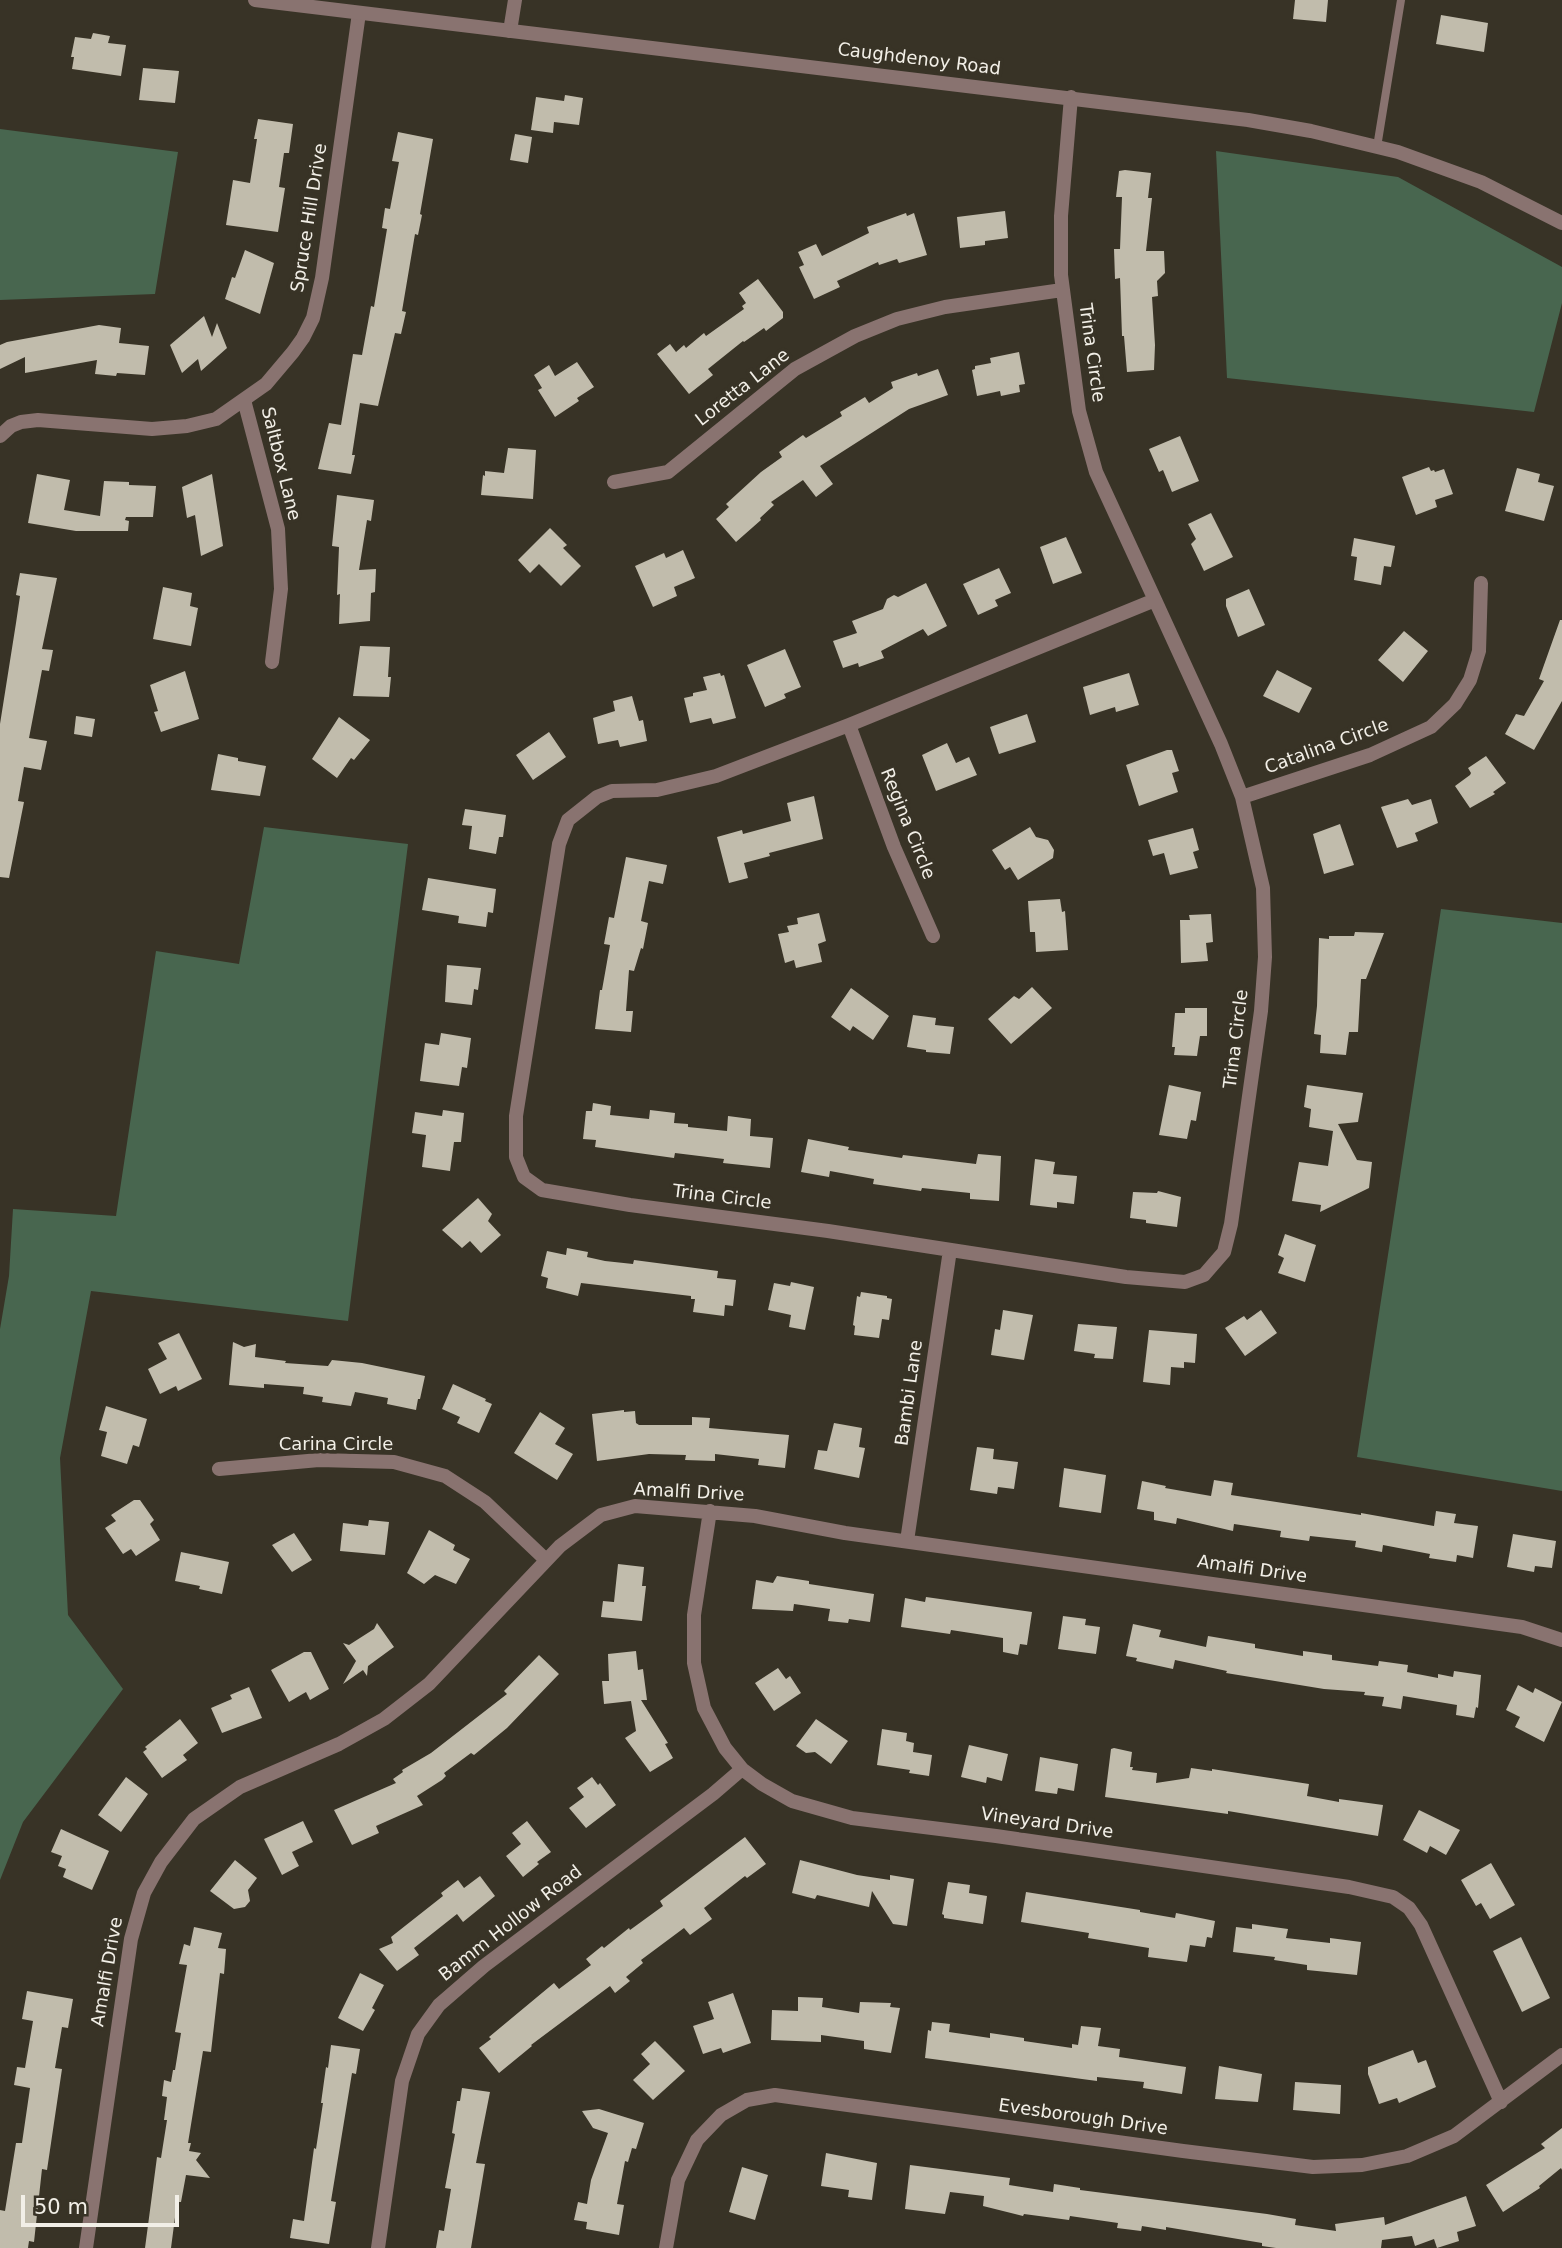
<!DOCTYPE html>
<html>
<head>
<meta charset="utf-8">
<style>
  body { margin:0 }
  #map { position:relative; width:1562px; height:2248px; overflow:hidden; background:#383326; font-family:"DejaVu Sans",sans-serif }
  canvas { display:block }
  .scale { position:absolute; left:21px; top:2195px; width:158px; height:32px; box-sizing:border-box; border:4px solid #f2efe7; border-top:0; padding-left:9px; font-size:21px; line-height:24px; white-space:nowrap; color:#f2efe7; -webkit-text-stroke:5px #383326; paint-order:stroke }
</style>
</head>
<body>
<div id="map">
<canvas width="1562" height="2248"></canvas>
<div class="scale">50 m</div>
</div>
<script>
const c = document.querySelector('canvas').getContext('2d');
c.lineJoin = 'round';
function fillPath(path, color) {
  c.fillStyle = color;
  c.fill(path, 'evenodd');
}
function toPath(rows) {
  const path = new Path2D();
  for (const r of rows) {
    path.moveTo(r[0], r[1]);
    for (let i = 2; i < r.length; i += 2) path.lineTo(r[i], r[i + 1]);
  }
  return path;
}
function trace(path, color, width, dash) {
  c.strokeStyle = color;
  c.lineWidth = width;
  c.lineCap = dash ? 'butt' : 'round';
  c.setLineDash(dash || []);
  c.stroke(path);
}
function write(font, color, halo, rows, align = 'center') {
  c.font = font + ' "DejaVu Sans",sans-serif';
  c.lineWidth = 7;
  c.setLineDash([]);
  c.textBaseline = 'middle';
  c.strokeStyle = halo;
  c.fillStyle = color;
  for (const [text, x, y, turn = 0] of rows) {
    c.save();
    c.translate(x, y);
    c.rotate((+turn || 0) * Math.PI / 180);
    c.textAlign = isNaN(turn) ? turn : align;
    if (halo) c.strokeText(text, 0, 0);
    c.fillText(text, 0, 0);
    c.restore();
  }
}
fillPath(toPath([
  [0,129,178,152,155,294,0,300],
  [1216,151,1398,177,1562,267,1562,303,1534,412,1227,378],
  [264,827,408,844,348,1321,91,1291,60,1458,68,1615,123,1689,23,1822,0,1880,0,1329,9,1276,13,1209,116,1216,156,951,239,964],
  [1441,909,1562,923,1562,1491,1357,1457]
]), '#48664f');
fillPath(toPath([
  [1295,0,1328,0,1326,22,1293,19],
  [1441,15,1488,23,1484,52,1436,44],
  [93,33,110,36,108,43,126,45,121,76,72,69,74,57,71,57,75,37,91,39],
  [143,68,179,71,175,103,139,100],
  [565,95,583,98,579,125,554,122,553,133,531,130,536,97,564,101],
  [258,119,293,124,289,153,284,153,279,187,285,188,278,232,226,225,233,180,250,183,257,139,254,139],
  [398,132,433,139,420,214,422,215,418,235,415,234,402,311,406,312,401,334,395,333,378,406,360,403,352,455,355,455,351,474,318,469,329,423,341,425,353,354,362,355,371,306,374,307,387,229,382,228,385,208,390,209,399,162,392,161],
  [515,134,532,137,528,163,510,160],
  [1125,170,1151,173,1148,198,1152,198,1146,251,1164,251,1165,273,1157,281,1158,296,1152,297,1155,345,1154,370,1127,372,1124,336,1122,336,1120,278,1115,279,1114,249,1120,249,1122,197,1116,197,1119,171],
  [1005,211,1008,238,985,241,985,245,960,248,957,217],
  [906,213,907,216,914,213,927,255,899,263,897,259,879,265,878,262,837,281,840,287,814,299,799,267,804,265,798,252,816,244,822,256,869,233,867,227],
  [245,250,274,263,260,314,225,299,232,277,235,278],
  [758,279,783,312,783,318,766,331,764,328,744,342,743,341,708,369,713,375,689,394,657,354,670,344,676,352,684,345,686,348,704,333,706,336,744,309,742,306,746,303,739,293],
  [204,316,212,337,217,323,227,348,201,371,198,359,182,373,170,345],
  [99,325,121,328,119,343,149,346,145,375,117,373,116,376,95,374,97,360,25,373,25,357,0,369,0,345,7,342],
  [1019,352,1025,384,1019,385,1020,392,1001,396,1000,391,977,396,972,370,975,369,975,366,991,363,990,358],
  [577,362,594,387,577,398,579,401,555,417,538,390,542,388,534,375,549,365,555,376],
  [938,369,948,395,909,409,820,466,833,484,816,497,803,480,771,502,774,505,760,518,761,520,736,542,716,519,729,507,726,504,761,472,782,457,779,452,803,435,806,438,842,416,840,412,865,397,869,403,893,388,891,382,917,373,918,376],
  [1180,436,1199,481,1172,492,1163,470,1159,472,1149,449],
  [508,448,536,450,533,499,481,495,483,475,485,476,485,471,504,473],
  [1429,467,1431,471,1434,470,1435,472,1444,469,1453,494,1435,500,1437,507,1416,515,1402,477],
  [1517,468,1540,474,1538,482,1554,486,1544,521,1505,511],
  [37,474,70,480,64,510,100,516,104,481,129,482,129,485,156,486,153,517,126,517,125,520,129,521,128,531,76,531,28,523],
  [212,474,223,546,201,556,195,515,187,518,182,487],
  [337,495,374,500,371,521,367,520,359,570,376,569,375,592,371,593,370,621,339,624,340,594,337,595,339,547,332,546],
  [1211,513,1233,557,1204,571,1191,544,1196,539,1188,524],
  [550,528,567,545,563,548,581,566,561,586,539,564,530,573,518,560],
  [1066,537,1082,573,1053,584,1040,547],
  [1354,538,1395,546,1391,567,1384,566,1381,585,1354,580,1357,557,1351,556],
  [683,550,695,578,674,587,677,596,653,607,635,566,664,553,666,558],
  [999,568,1011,593,995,600,998,606,978,615,963,584],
  [20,573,57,578,42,649,53,650,49,671,42,670,29,738,47,741,41,770,24,767,18,801,24,802,9,878,0,877,0,724,16,623,20,596,16,595],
  [926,583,947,626,928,636,923,629,881,651,884,658,859,667,858,663,843,668,833,641,857,633,852,621,883,609,887,599,894,595,898,597],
  [163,587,192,593,190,606,198,608,191,646,153,639],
  [1249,589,1265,625,1238,637,1226,606,1226,599],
  [1560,620,1562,620,1562,701,1534,750,1505,734,1516,714,1524,716,1544,681,1539,679],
  [1404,631,1428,651,1403,682,1378,660],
  [360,646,390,647,388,677,391,677,389,697,353,696],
  [785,649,801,687,784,694,786,698,765,707,747,665],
  [1277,670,1312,688,1299,713,1263,696],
  [185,671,199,719,161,732,154,712,158,711,150,685],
  [720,673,721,676,724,675,736,718,713,724,711,718,690,723,684,698,693,696,693,693,707,690,703,677],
  [1129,673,1139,705,1116,712,1115,707,1090,715,1083,687],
  [632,696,639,721,643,720,647,741,620,747,618,740,598,744,593,718,615,711,613,701],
  [1027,714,1036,742,999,754,990,727],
  [76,716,95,719,92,737,74,734],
  [339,717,370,740,354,760,351,758,337,778,312,759],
  [549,732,566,757,533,780,516,755],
  [947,743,956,763,969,757,977,775,936,791,922,755],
  [1167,750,1172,750,1179,771,1172,773,1178,792,1139,806,1126,765],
  [218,754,238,758,238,761,266,766,260,796,211,790],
  [1486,756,1506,783,1493,792,1495,794,1470,808,1455,786,1470,775,1471,773,1468,768],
  [814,796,823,839,769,853,770,856,744,863,748,878,729,883,717,837,742,830,743,834,791,821,787,803],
  [1408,799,1412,805,1431,799,1438,823,1415,833,1418,841,1397,848,1381,807],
  [465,809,506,815,503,837,499,837,496,854,469,849,472,826,462,825],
  [1340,824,1354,865,1324,874,1313,834],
  [1030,827,1036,837,1048,840,1054,850,1053,858,1018,880,1010,867,1005,870,992,850],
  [1193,828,1199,850,1193,852,1198,868,1170,875,1164,853,1153,856,1148,840],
  [626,857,667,865,663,884,649,881,641,921,648,923,643,949,641,948,634,971,629,970,626,1011,633,1011,631,1032,595,1029,600,990,602,990,610,945,604,944,609,917,614,918],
  [428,878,496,889,493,913,488,912,486,927,458,923,459,916,422,910],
  [1060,899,1062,912,1065,911,1068,950,1036,952,1035,932,1030,932,1028,901],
  [819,913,826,941,818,944,822,962,796,968,794,960,785,963,778,934,789,932,787,926,798,924,797,918],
  [1211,914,1213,942,1206,943,1208,961,1181,963,1180,920,1190,920,1189,915],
  [1355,932,1384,933,1366,979,1361,979,1358,1032,1349,1032,1346,1055,1320,1053,1321,1035,1314,1034,1317,1006,1319,938,1329,939,1329,936,1354,936],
  [447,965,481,968,478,990,474,989,472,1005,445,1002],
  [1032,987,1052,1008,1011,1044,988,1019,1014,996,1019,999],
  [851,988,889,1016,873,1040,853,1026,850,1031,831,1017],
  [1185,1008,1207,1008,1207,1036,1200,1036,1197,1056,1174,1055,1175,1047,1172,1047,1175,1013,1185,1013],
  [913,1015,936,1018,935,1025,954,1027,950,1054,926,1052,926,1050,907,1047],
  [441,1033,471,1038,467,1068,462,1067,459,1086,420,1081,425,1043,439,1045],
  [1169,1085,1201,1092,1196,1121,1191,1120,1187,1139,1159,1135],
  [1307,1085,1363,1093,1358,1122,1338,1124,1357,1160,1372,1162,1369,1188,1320,1212,1321,1205,1292,1201,1299,1162,1328,1166,1333,1131,1309,1127,1311,1109,1304,1107],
  [593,1103,611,1106,610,1115,649,1119,650,1110,675,1113,674,1123,688,1124,688,1127,727,1131,728,1116,751,1119,750,1136,773,1138,770,1168,723,1163,724,1159,675,1153,674,1158,595,1147,596,1140,583,1139,586,1111,592,1111],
  [443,1110,464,1113,461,1142,454,1142,450,1171,422,1167,426,1135,412,1133,415,1112,442,1116],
  [808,1139,849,1147,848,1150,902,1158,903,1155,976,1164,978,1154,1001,1156,999,1201,970,1199,970,1193,922,1188,921,1191,873,1184,874,1179,830,1171,829,1177,801,1172],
  [1035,1159,1055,1162,1053,1174,1077,1176,1074,1204,1057,1202,1057,1208,1030,1205],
  [1158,1191,1181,1197,1177,1227,1146,1223,1146,1220,1130,1218,1133,1192,1157,1193],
  [478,1198,492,1214,488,1221,501,1235,481,1253,470,1241,462,1248,442,1230],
  [1285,1234,1316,1245,1305,1282,1278,1273,1284,1258,1278,1255],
  [567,1248,588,1252,587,1257,605,1261,633,1264,634,1260,718,1271,717,1278,736,1280,733,1306,725,1305,724,1316,693,1312,695,1299,691,1299,691,1296,581,1283,578,1296,546,1288,548,1278,541,1276,547,1251,566,1255],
  [791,1282,814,1287,805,1330,789,1327,791,1315,768,1310,774,1283,790,1286],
  [861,1292,887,1296,887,1298,892,1299,889,1320,882,1319,879,1338,854,1335,855,1326,853,1325,857,1296,860,1297],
  [1003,1310,1033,1315,1024,1360,991,1355,995,1329,1000,1330],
  [1261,1310,1277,1333,1245,1356,1225,1328,1244,1316,1247,1320],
  [1078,1324,1117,1327,1113,1359,1094,1358,1095,1354,1074,1351],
  [1149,1330,1197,1334,1195,1363,1184,1362,1184,1368,1171,1367,1170,1385,1143,1382],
  [179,1333,202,1379,178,1391,176,1386,160,1394,148,1369,167,1359,158,1343],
  [233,1342,244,1347,256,1344,255,1357,286,1361,285,1363,328,1366,332,1360,362,1363,425,1376,420,1399,418,1399,416,1410,387,1404,388,1398,355,1392,351,1406,322,1402,323,1397,303,1394,304,1387,264,1384,264,1388,229,1385],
  [453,1384,486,1399,485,1401,492,1404,479,1433,457,1423,460,1417,442,1409],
  [106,1406,147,1419,139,1447,133,1445,127,1464,101,1456,107,1432,99,1430],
  [624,1410,624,1412,635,1411,636,1423,639,1425,692,1425,692,1417,710,1418,709,1428,789,1435,785,1468,758,1465,759,1459,715,1454,715,1461,685,1460,686,1455,649,1454,597,1461,592,1414],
  [540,1412,565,1428,555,1444,573,1454,557,1480,514,1453],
  [834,1423,862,1428,859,1447,865,1448,859,1478,814,1469,818,1450,827,1451],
  [977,1447,994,1449,993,1459,1018,1462,1014,1489,998,1487,997,1494,970,1490],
  [1064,1468,1106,1475,1101,1513,1059,1507],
  [1214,1480,1233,1483,1231,1495,1361,1515,1361,1513,1434,1526,1436,1511,1456,1514,1454,1523,1478,1526,1473,1558,1457,1555,1456,1562,1429,1558,1430,1554,1383,1545,1382,1552,1355,1547,1356,1541,1310,1536,1309,1541,1280,1537,1281,1531,1234,1524,1233,1531,1177,1518,1176,1524,1154,1520,1154,1512,1137,1509,1142,1481,1166,1486,1165,1488,1211,1496],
  [134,1500,140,1500,154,1520,150,1524,160,1540,136,1556,131,1549,123,1554,105,1528,116,1521,111,1515],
  [369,1520,389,1522,385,1555,340,1551,343,1523,368,1526],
  [429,1530,455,1545,453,1550,470,1559,456,1584,435,1575,424,1584,407,1573],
  [294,1533,312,1560,292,1572,272,1545],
  [1513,1534,1556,1541,1552,1568,1535,1566,1534,1572,1507,1567],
  [181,1552,229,1562,222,1594,199,1589,200,1586,175,1581],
  [618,1564,644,1567,642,1586,646,1586,642,1621,601,1617,603,1601,614,1602],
  [777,1576,809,1581,809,1584,874,1594,870,1622,849,1619,848,1623,828,1621,830,1609,794,1604,793,1611,752,1609,756,1580,773,1583],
  [926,1597,1032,1612,1027,1645,1020,1644,1018,1655,1003,1652,1003,1638,951,1630,950,1634,901,1627,905,1598,925,1602],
  [1063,1616,1086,1619,1085,1625,1100,1627,1096,1654,1058,1649],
  [377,1623,394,1647,368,1666,367,1676,363,1670,343,1684,356,1661,343,1643,349,1645,374,1629],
  [1133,1624,1161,1630,1159,1637,1206,1647,1208,1636,1255,1644,1255,1648,1303,1656,1303,1651,1332,1655,1332,1660,1378,1666,1379,1661,1408,1665,1407,1672,1438,1678,1438,1674,1453,1677,1454,1671,1481,1675,1478,1708,1476,1707,1474,1718,1456,1715,1457,1705,1403,1696,1401,1709,1382,1706,1384,1697,1364,1695,1365,1692,1324,1689,1226,1673,1227,1671,1175,1660,1173,1669,1136,1661,1137,1658,1126,1656],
  [636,1651,638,1670,643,1669,647,1700,641,1700,668,1743,665,1744,673,1758,650,1772,625,1738,636,1731,631,1701,604,1704,602,1681,609,1681,608,1654],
  [304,1652,311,1652,329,1689,310,1700,306,1692,289,1702,271,1670],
  [539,1655,559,1674,507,1728,474,1755,471,1753,444,1773,446,1776,442,1780,417,1796,423,1805,376,1826,379,1833,352,1845,334,1810,396,1783,393,1779,403,1772,402,1770,431,1753,507,1694,504,1691],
  [778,1668,786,1679,790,1676,801,1693,774,1711,755,1683],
  [1518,1685,1533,1693,1535,1688,1562,1702,1544,1742,1515,1727,1520,1717,1506,1710],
  [249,1687,262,1718,222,1733,211,1708,232,1699,230,1695],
  [180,1719,198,1743,183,1755,187,1760,162,1778,143,1752,147,1749,145,1747],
  [816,1719,848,1741,831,1764,815,1752,806,1753,796,1746],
  [882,1729,907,1733,906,1741,914,1743,913,1752,932,1755,929,1776,909,1773,910,1770,877,1765],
  [969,1745,1008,1754,1002,1781,987,1777,986,1783,961,1777],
  [1114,1748,1132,1752,1130,1767,1133,1767,1132,1770,1157,1773,1156,1783,1189,1778,1191,1768,1212,1771,1212,1769,1309,1784,1307,1796,1339,1802,1339,1799,1383,1805,1378,1836,1228,1811,1228,1814,1105,1797,1111,1749],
  [1040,1757,1078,1764,1074,1791,1058,1788,1057,1794,1035,1791],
  [126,1777,148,1794,121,1832,98,1815],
  [592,1777,598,1785,600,1783,616,1805,586,1828,569,1808,584,1797,577,1788],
  [1419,1810,1460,1830,1446,1855,1430,1846,1427,1853,1403,1840],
  [303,1821,313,1842,292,1852,299,1866,282,1875,264,1839],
  [527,1821,551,1852,537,1862,539,1864,523,1877,506,1856,521,1844,512,1833],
  [61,1829,109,1851,92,1890,63,1877,66,1869,58,1866,62,1856,51,1852],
  [745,1837,766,1864,747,1878,745,1876,704,1908,712,1919,690,1935,684,1928,641,1960,643,1963,626,1977,630,1981,615,1993,610,1986,531,2045,532,2046,499,2073,479,2048,491,2039,489,2037,554,1983,559,1989,591,1965,586,1959,602,1946,604,1948,629,1928,630,1930,663,1906,660,1901],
  [235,1860,257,1878,248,1890,250,1901,245,1907,234,1909,210,1891],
  [800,1860,857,1875,890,1880,890,1875,914,1879,907,1926,893,1924,872,1891,869,1907,817,1895,815,1899,792,1893],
  [1491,1863,1515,1905,1490,1919,1481,1903,1476,1906,1461,1880],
  [480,1876,495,1896,463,1922,457,1914,414,1948,419,1955,397,1971,379,1949,393,1943,391,1937,443,1896,441,1893,458,1880,464,1888],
  [948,1882,970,1885,969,1893,987,1896,983,1924,944,1918,944,1915,942,1914],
  [1026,1892,1140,1910,1140,1912,1175,1918,1176,1913,1215,1921,1212,1938,1207,1937,1205,1947,1190,1945,1187,1962,1148,1957,1149,1948,1088,1938,1089,1933,1021,1922],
  [1252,1924,1288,1929,1286,1938,1330,1943,1330,1938,1361,1942,1357,1975,1307,1970,1307,1965,1274,1960,1275,1957,1233,1952,1236,1927,1252,1929],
  [194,1927,222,1933,218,1948,226,1949,224,1974,220,1973,211,2052,203,2051,188,2143,191,2143,189,2151,201,2153,196,2160,210,2178,186,2175,181,2202,177,2202,171,2248,145,2248,157,2157,161,2158,167,2120,164,2120,167,2097,162,2096,164,2080,171,2082,173,2070,175,2070,181,2033,175,2032,187,1965,179,1964,184,1944,190,1946],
  [1521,1937,1550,1998,1522,2012,1493,1951],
  [360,1973,384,1985,372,2008,375,2010,363,2031,338,2018],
  [27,1991,73,1999,68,2028,62,2027,55,2068,62,2069,47,2170,42,2169,34,2242,29,2241,28,2248,0,2248,0,2210,5,2211,16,2143,22,2143,30,2088,14,2085,17,2067,25,2068,33,2021,22,2019],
  [733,1993,751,2043,723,2053,721,2048,703,2054,693,2026,714,2019,708,2002],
  [798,1997,823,1998,822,2007,859,2013,860,2002,891,2003,890,2007,900,2008,891,2053,864,2049,864,2041,821,2035,821,2042,771,2040,772,2010,798,2011],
  [932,2022,950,2024,949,2032,990,2038,990,2033,1024,2038,1024,2041,1072,2048,1072,2044,1078,2045,1081,2026,1101,2028,1098,2046,1120,2049,1119,2057,1186,2067,1182,2094,1143,2088,1144,2082,1097,2077,1097,2081,925,2058,928,2030,931,2031],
  [655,2041,685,2071,653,2100,633,2080,650,2064,641,2054],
  [331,2045,360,2049,356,2074,352,2073,331,2201,336,2202,329,2244,290,2238,293,2219,304,2221,314,2148,316,2149,323,2103,321,2103,326,2067,328,2068],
  [1413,2050,1418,2063,1426,2060,1436,2087,1399,2103,1397,2098,1379,2104,1368,2074,1368,2067],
  [1219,2066,1262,2074,1258,2102,1215,2099],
  [1295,2082,1341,2085,1340,2114,1293,2110],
  [462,2088,490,2092,476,2163,485,2164,471,2248,436,2248,439,2230,444,2231,451,2189,445,2188,455,2134,452,2133,457,2101,460,2101],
  [599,2109,644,2123,636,2149,632,2148,628,2162,625,2161,617,2204,624,2205,619,2235,586,2229,587,2222,574,2220,578,2202,587,2204,591,2180,608,2133,593,2128,582,2111],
  [1562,2128,1562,2170,1561,2168,1539,2186,1540,2188,1503,2212,1486,2185,1545,2148,1541,2144],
  [826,2153,877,2163,872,2200,848,2197,849,2190,821,2186],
  [910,2165,1010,2178,1009,2185,1053,2192,1054,2184,1080,2188,1080,2190,1267,2214,1296,2219,1295,2225,1336,2231,1335,2224,1384,2217,1385,2225,1466,2196,1476,2226,1457,2232,1459,2241,1437,2248,1434,2239,1415,2246,1412,2236,1382,2240,1381,2248,1276,2248,1262,2246,1262,2243,1166,2227,1166,2230,1142,2226,1141,2231,1117,2228,1118,2223,1070,2216,1069,2220,1024,2214,1023,2216,983,2206,984,2196,950,2192,945,2214,905,2209],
  [742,2167,768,2175,755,2220,729,2212]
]), '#c1bcac');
trace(toPath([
  [1377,147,1401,0]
]), '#897370', 8);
trace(toPath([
  [510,31,515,0],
  [1071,97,1061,216,1061,275,1079,411,1096,472,1155,600,1221,744,1242,797,1263,888,1265,957,1261,1011,1231,1224,1224,1252,1204,1275,1185,1282,1126,1277,828,1231,630,1205,542,1190,524,1177,516,1157,516,1116,559,844,568,820,597,797,612,791,657,790,716,776,849,725,1155,600],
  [244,400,278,529,281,589,272,662],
  [0,436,11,426,21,422,38,420,152,429,187,426,216,419,266,384,293,352,303,338,313,318,322,278,359,13],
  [614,482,668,472,795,369,855,336,897,319,945,307,1062,290],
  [849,725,894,847,933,936],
  [1242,797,1370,755,1431,727,1455,704,1470,680,1479,651,1481,583],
  [219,1469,319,1460,394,1462,445,1476,485,1502,546,1560],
  [710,1511,694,1615,694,1663,704,1708,725,1748,742,1769,762,1784,792,1801,852,1818,996,1836,1349,1887,1393,1897,1409,1908,1421,1925,1501,2102],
  [907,1541,950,1250],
  [86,2248,131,1939,144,1893,161,1862,194,1819,240,1787,339,1744,384,1719,429,1684,560,1546,601,1515,635,1506,755,1516,845,1533,1522,1627,1562,1640],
  [378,2248,402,2081,418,2034,439,2005,484,1966,713,1794,742,1769],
  [666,2248,678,2180,697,2140,721,2115,747,2100,775,2095,1183,2151,1313,2167,1362,2165,1407,2156,1454,2136,1562,2055]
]), '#897370', 14);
trace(toPath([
  [255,0,1248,120,1311,131,1398,152,1481,182,1562,223]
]), '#897370', 14);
write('18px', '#f2efe7', '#383326', [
  ["Caughdenoy Road",919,60,7],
  ["Spruce Hill Drive",310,218,-81],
  ["Trina Circle",1091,353,82],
  ["Loretta Lane",743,388,-38],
  ["Saltbox Lane",280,464,76],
  ["Catalina Circle",1327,747,-20],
  ["Regina Circle",907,824,68],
  ["Trina Circle",1237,1039,-83],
  ["Trina Circle",722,1198,7],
  ["Bambi Lane",910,1393,-82],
  ["Carina Circle",336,1445],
  ["Amalfi Drive",689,1493,3],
  ["Amalfi Drive",1252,1570,8],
  ["Vineyard Drive",1047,1824,8],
  ["Bamm Hollow Road",511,1924,-38],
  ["Amalfi Drive",108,1972,-80],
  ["Evesborough Drive",1083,2118,8]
]);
</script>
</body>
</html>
